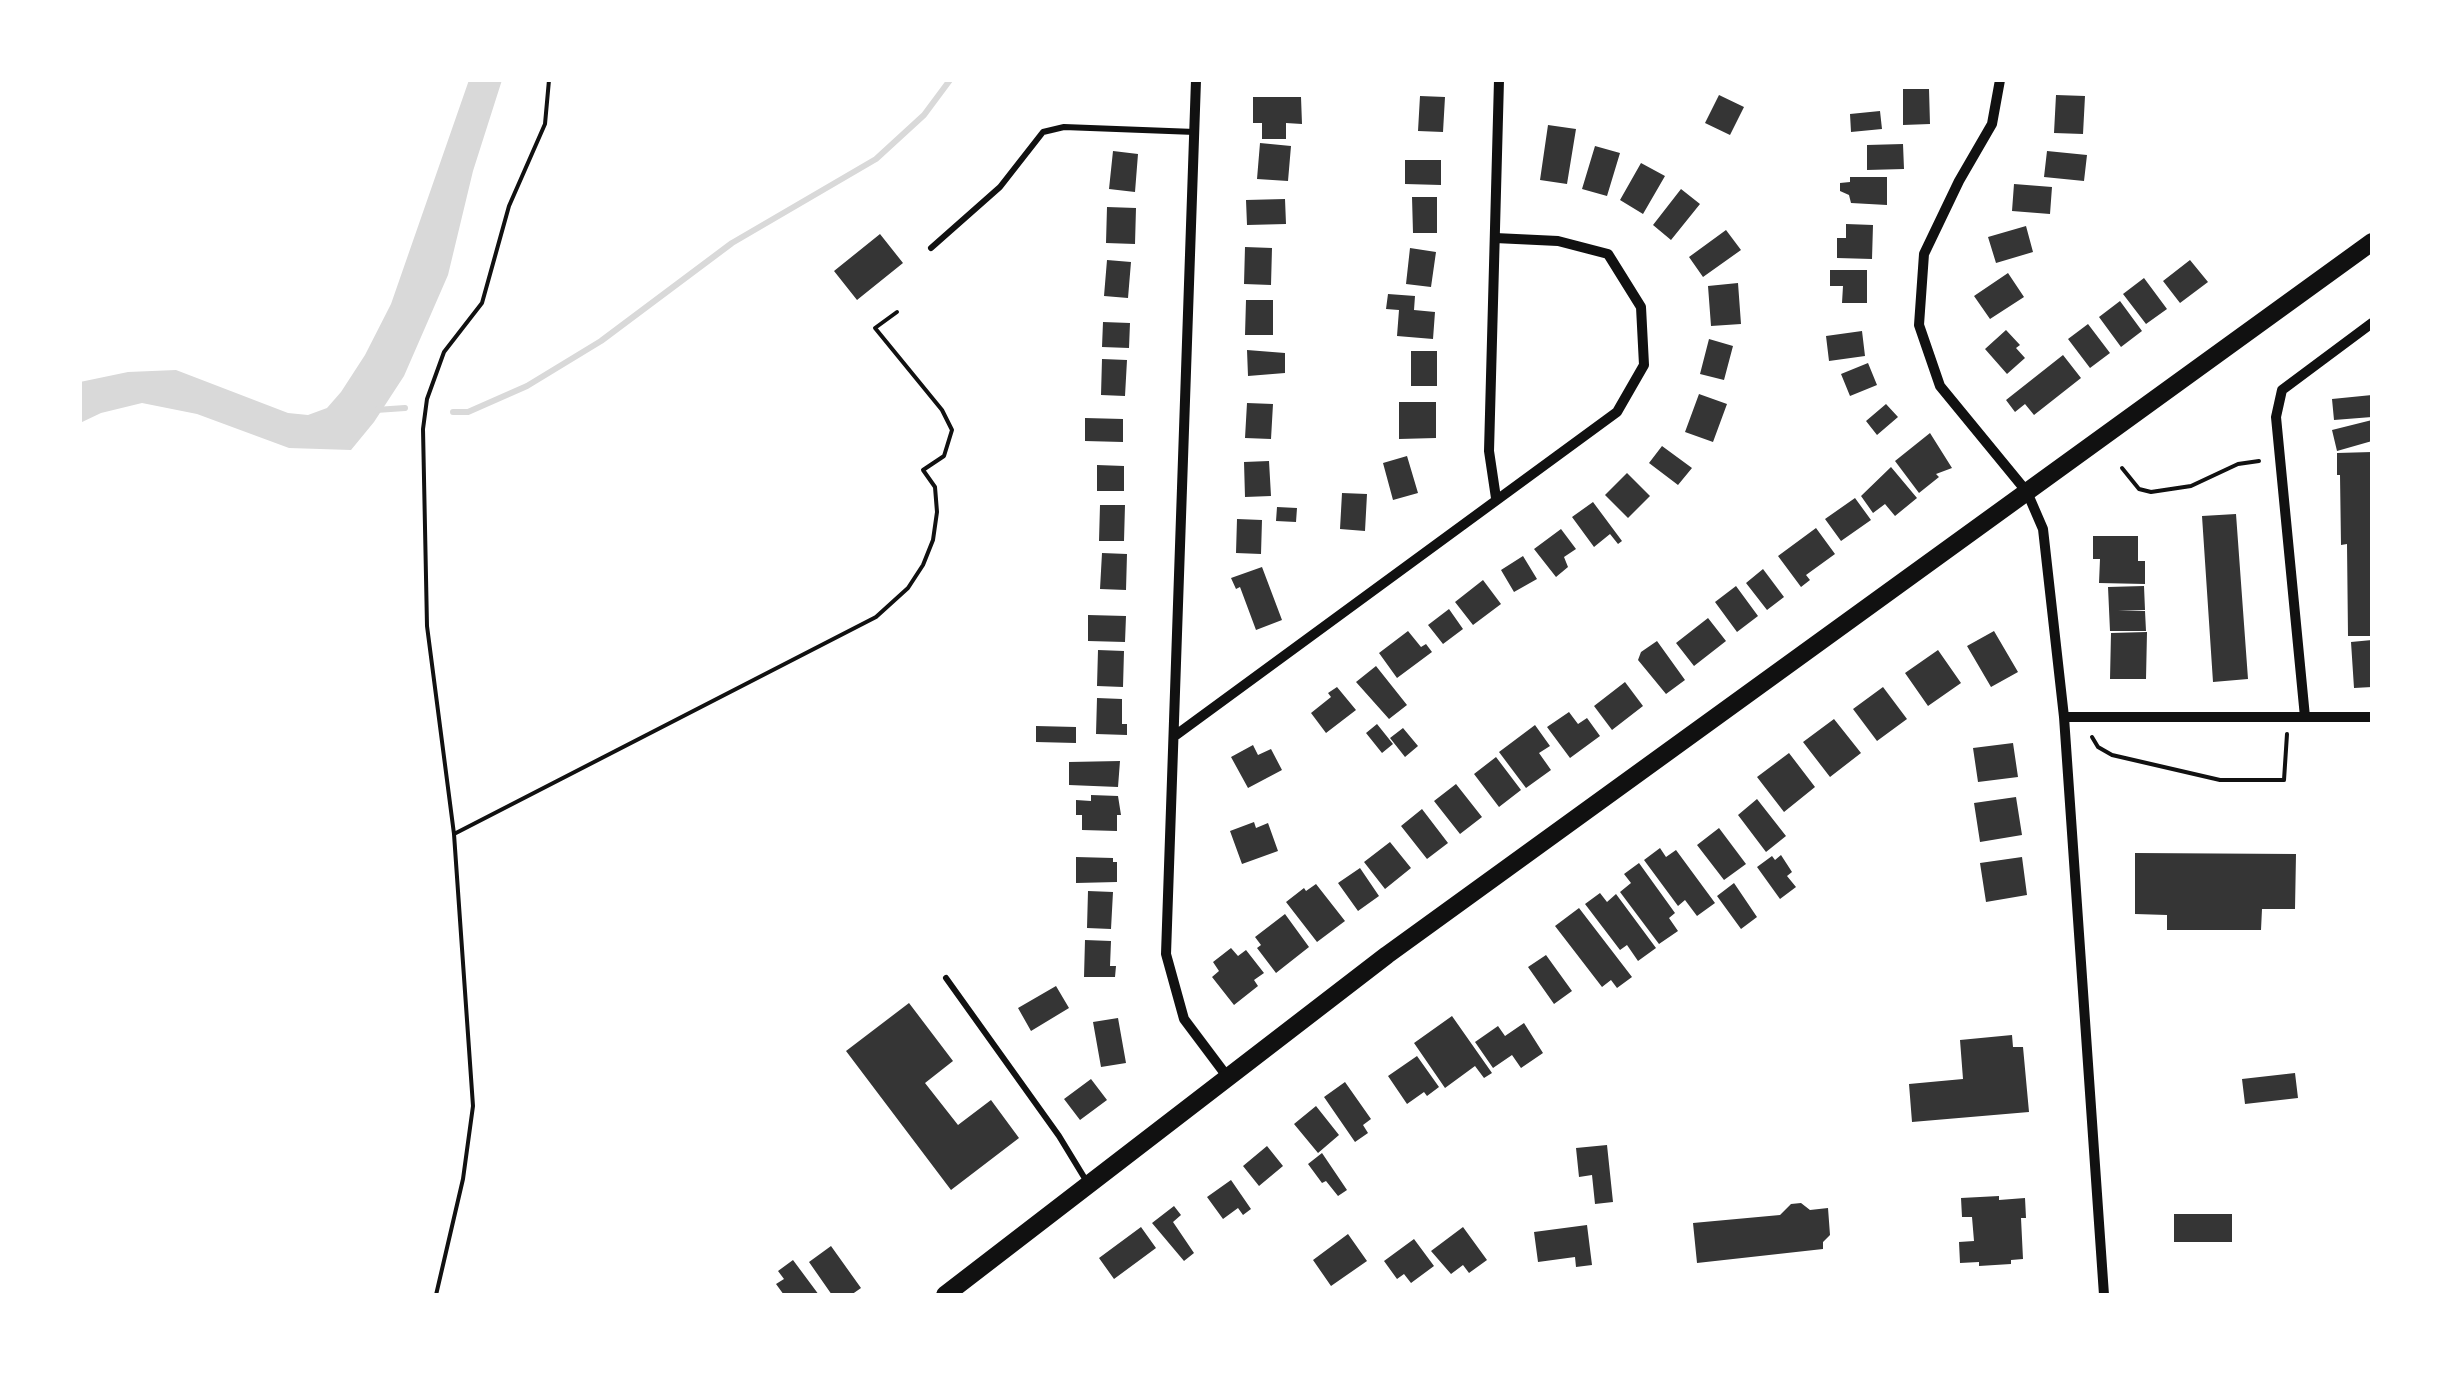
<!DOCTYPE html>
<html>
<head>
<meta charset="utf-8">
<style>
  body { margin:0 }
  #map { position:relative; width:2452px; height:1375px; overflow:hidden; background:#fff; font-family:"Fira Sans",sans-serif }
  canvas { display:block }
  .frame { position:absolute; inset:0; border:82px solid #fff; pointer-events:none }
</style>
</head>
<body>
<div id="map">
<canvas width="2452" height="1375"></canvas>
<div class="frame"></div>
</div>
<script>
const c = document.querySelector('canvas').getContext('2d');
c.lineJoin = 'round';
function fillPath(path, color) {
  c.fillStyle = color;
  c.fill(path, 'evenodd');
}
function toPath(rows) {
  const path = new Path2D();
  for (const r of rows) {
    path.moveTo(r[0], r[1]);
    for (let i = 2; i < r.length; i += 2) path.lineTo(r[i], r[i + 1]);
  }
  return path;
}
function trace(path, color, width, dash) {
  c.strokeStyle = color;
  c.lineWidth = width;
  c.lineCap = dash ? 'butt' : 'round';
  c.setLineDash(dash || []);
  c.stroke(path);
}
fillPath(toPath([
  [469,80,502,80,473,171,448,275,404,376,374,422,351,450,289,448,197,414,142,403,101,413,80,423,80,382,128,372,176,370,288,413,308,415,327,408,341,392,365,355,391,304]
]), '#d9d9d9');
trace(toPath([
  [376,410,405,408],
  [453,412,468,412,527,386,601,341,732,243,876,159,924,115,950,80]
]), '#d9d9d9', 6);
fillPath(toPath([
  [1903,89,1929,89,1930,124,1903,125],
  [1719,95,1744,107,1730,135,1705,123],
  [2056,95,2085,96,2083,134,2054,133],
  [1420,96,1445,97,1443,132,1418,131],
  [1253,97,1301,97,1302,124,1286,123,1286,139,1262,139,1262,123,1253,123],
  [1880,111,1882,129,1851,132,1850,114],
  [1548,125,1576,129,1567,184,1540,180],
  [1260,143,1291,146,1288,181,1257,179],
  [1903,144,1904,169,1867,170,1867,145],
  [1595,146,1620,153,1607,196,1582,189],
  [1113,151,1138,154,1135,192,1109,189],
  [2047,151,2087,155,2084,181,2044,177],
  [1405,160,1441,160,1441,185,1405,184],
  [1641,163,1665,176,1643,214,1620,200],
  [1850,177,1887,177,1887,205,1851,203,1849,195,1840,191,1840,183,1850,182],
  [2014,184,2052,187,2050,214,2012,211],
  [1681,189,1700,204,1671,240,1653,225],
  [1412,197,1437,197,1437,233,1413,233],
  [1285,199,1286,224,1247,225,1246,200],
  [1107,207,1136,208,1135,244,1106,243],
  [1846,224,1873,225,1872,259,1837,258,1837,238,1846,238],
  [2026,226,2033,252,1996,263,1988,237],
  [1726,230,1741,250,1703,277,1689,257],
  [880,234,903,263,857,300,834,271],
  [1245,247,1272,248,1271,285,1244,284],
  [1410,248,1436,252,1431,287,1406,284],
  [1107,260,1131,262,1128,298,1104,296],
  [2190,260,2208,282,2180,303,2163,281],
  [1830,270,1867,270,1867,303,1842,303,1843,286,1830,286],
  [2008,273,2024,297,1990,319,1974,296],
  [2144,278,2167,309,2146,324,2123,294],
  [1738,283,1741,324,1711,326,1708,286],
  [1388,294,1415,296,1414,310,1435,312,1433,339,1397,336,1399,310,1386,309],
  [1246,300,1273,300,1273,335,1245,335],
  [2120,301,2142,331,2121,347,2099,317],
  [1103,322,1130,323,1129,348,1102,347],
  [2088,324,2110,353,2090,368,2068,339],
  [2006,330,2020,345,2016,348,2025,358,2007,374,1985,349],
  [1862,331,1865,356,1829,361,1826,336],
  [1709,339,1733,346,1724,380,1700,374],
  [1247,350,1285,353,1285,373,1248,376],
  [1411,351,1437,351,1437,386,1411,386],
  [2063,355,2081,378,2034,415,2025,404,2015,412,2006,400],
  [1102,359,1127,360,1125,396,1101,395],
  [1868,363,1877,385,1850,396,1841,374],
  [1699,394,1727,404,1713,442,1685,432],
  [2372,395,2372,417,2334,420,2332,399],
  [1399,402,1436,402,1436,438,1399,439],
  [1247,403,1273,404,1271,439,1245,438],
  [1886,404,1898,417,1877,435,1866,421],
  [1085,418,1123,419,1123,442,1085,441],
  [2372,420,2372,441,2337,451,2332,430],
  [1930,433,1952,468,1936,474,1939,477,1919,493,1895,461],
  [1662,446,1692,468,1678,485,1649,463],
  [2372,452,2372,636,2348,636,2347,544,2341,545,2340,475,2337,475,2337,453],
  [1407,456,1418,493,1393,500,1383,463],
  [1269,461,1271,496,1245,497,1244,462],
  [1097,465,1124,466,1124,491,1097,491],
  [1891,467,1917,498,1895,516,1885,504,1873,513,1861,496],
  [1627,473,1650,496,1628,518,1605,495],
  [1342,493,1367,494,1365,531,1340,529],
  [1855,498,1871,520,1841,541,1825,519],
  [1593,502,1622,541,1618,544,1610,534,1594,547,1572,517],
  [1100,505,1125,505,1124,541,1099,541],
  [1277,507,1297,508,1296,522,1276,521],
  [2236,514,2248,679,2213,682,2202,516],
  [1237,519,1262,520,1261,554,1236,553],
  [1816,528,1835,554,1806,575,1810,580,1801,587,1778,556],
  [1561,529,1576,549,1564,557,1568,567,1556,577,1534,549],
  [2093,536,2138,536,2138,561,2145,561,2145,584,2099,583,2100,559,2093,559],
  [1102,553,1127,554,1126,590,1100,589],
  [1523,556,1537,579,1514,592,1501,570],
  [1262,567,1282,620,1256,630,1240,587,1236,589,1231,578],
  [1763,569,1784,597,1767,610,1746,583],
  [1483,580,1501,604,1473,625,1455,602],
  [1736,586,1758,616,1737,632,1715,602],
  [2144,586,2145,610,2118,611,2145,611,2146,631,2110,631,2108,587],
  [1449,609,1463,629,1443,644,1428,625],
  [1088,615,1126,616,1125,642,1088,641],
  [1708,618,1726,641,1694,666,1676,643],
  [1408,631,1421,647,1426,644,1432,652,1397,678,1379,653],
  [1994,631,2018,672,1991,687,1967,646],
  [2147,632,2146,679,2110,679,2111,633],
  [2372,640,2372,687,2354,688,2351,642],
  [1657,641,1685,680,1666,694,1638,660,1641,652],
  [1098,650,1124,651,1123,687,1097,686],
  [1938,650,1961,683,1928,706,1905,673],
  [1376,666,1407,705,1389,719,1356,682],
  [1625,682,1643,706,1612,730,1594,706],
  [1337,687,1356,710,1326,733,1311,713,1331,697,1328,693],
  [1883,687,1907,719,1877,741,1853,709],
  [1097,698,1122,699,1122,724,1127,724,1127,735,1096,734],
  [1569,712,1578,724,1587,718,1600,736,1570,758,1547,727],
  [1834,719,1861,753,1830,777,1803,742],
  [1377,724,1393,744,1382,753,1366,733],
  [1535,725,1550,746,1539,753,1551,770,1526,788,1499,752],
  [1036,726,1076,727,1076,743,1036,742],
  [1403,728,1418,746,1405,757,1390,738],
  [2013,743,2018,777,1978,782,1973,748],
  [1253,745,1258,755,1271,749,1282,770,1248,788,1231,757],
  [1789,753,1815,787,1784,812,1757,777],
  [1496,757,1521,790,1499,807,1474,774],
  [1120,761,1118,787,1069,785,1069,762],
  [1456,784,1482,817,1460,834,1434,801],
  [1091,795,1118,796,1121,815,1117,815,1117,831,1082,830,1082,815,1076,815,1076,800,1091,801],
  [2016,797,2022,835,1980,842,1974,803],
  [1757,799,1786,836,1766,852,1738,815],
  [1422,809,1448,843,1427,859,1401,826],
  [1254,822,1256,828,1268,823,1278,851,1242,864,1230,831],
  [1719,828,1746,864,1724,880,1697,845],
  [1390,842,1411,868,1385,889,1364,862],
  [1660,848,1666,857,1676,850,1715,903,1697,916,1685,900,1678,906,1644,860],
  [2135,853,2296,854,2295,909,2262,909,2261,930,2167,930,2167,915,2135,914],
  [1781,855,1792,872,1787,876,1796,887,1780,899,1757,867,1772,856,1775,860],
  [1076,857,1113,858,1113,862,1117,862,1117,882,1076,883],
  [2022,857,2027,895,1986,902,1980,863],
  [1639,863,1675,913,1669,918,1678,931,1659,944,1620,892,1631,883,1624,874],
  [1360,868,1379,896,1358,911,1338,883],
  [1734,883,1757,917,1741,929,1717,896],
  [1316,884,1345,921,1317,942,1286,902,1304,888,1306,891],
  [1088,891,1113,892,1111,929,1087,928],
  [1600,893,1607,902,1616,894,1656,948,1638,961,1627,945,1620,950,1585,904],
  [1579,908,1632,977,1617,988,1611,980,1602,987,1555,926],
  [1285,914,1309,947,1276,973,1257,948,1261,945,1255,937],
  [1085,940,1111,941,1110,966,1116,966,1115,977,1084,977],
  [1231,948,1238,956,1246,950,1264,973,1254,980,1258,986,1234,1005,1212,977,1219,971,1213,962],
  [1546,955,1572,991,1554,1004,1528,967],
  [1056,986,1069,1008,1031,1031,1018,1008],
  [909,1003,953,1061,925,1083,958,1125,991,1100,1019,1138,951,1190,846,1051],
  [1452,1016,1492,1073,1484,1078,1475,1066,1445,1088,1414,1043],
  [1118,1018,1126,1063,1101,1067,1093,1022],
  [1524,1023,1543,1053,1521,1068,1512,1055,1493,1068,1475,1042,1498,1026,1505,1036],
  [2012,1035,2013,1047,2023,1047,2029,1112,1912,1122,1909,1084,1963,1079,1960,1040],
  [1417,1056,1439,1087,1427,1096,1424,1092,1407,1104,1388,1076],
  [2295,1073,2298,1098,2245,1104,2242,1079],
  [1091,1079,1107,1100,1080,1120,1064,1099],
  [1345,1082,1371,1119,1363,1125,1368,1133,1355,1142,1324,1097],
  [1316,1106,1339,1135,1318,1153,1294,1124],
  [1607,1145,1613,1202,1595,1204,1592,1175,1579,1177,1576,1148],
  [1267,1146,1283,1166,1259,1186,1243,1166],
  [1322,1153,1347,1190,1338,1196,1326,1181,1322,1183,1308,1164],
  [1231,1180,1251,1209,1243,1215,1238,1208,1223,1219,1207,1197],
  [1999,1196,1999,1200,2025,1198,2026,1218,2021,1218,2023,1259,2011,1260,2011,1264,1979,1266,1979,1262,1960,1263,1959,1242,1974,1241,1972,1217,1962,1217,1961,1198],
  [1801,1203,1810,1210,1828,1208,1830,1235,1823,1242,1823,1249,1697,1263,1693,1223,1780,1215,1791,1204],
  [1174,1206,1181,1215,1173,1222,1194,1253,1184,1261,1152,1223],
  [2174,1214,2232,1214,2232,1242,2174,1242],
  [1587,1225,1592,1265,1576,1267,1575,1257,1538,1262,1534,1232],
  [1141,1227,1156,1248,1114,1279,1099,1258],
  [1463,1227,1487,1260,1469,1273,1463,1265,1451,1274,1431,1251],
  [1348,1234,1367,1261,1331,1286,1313,1260],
  [1414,1239,1434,1266,1411,1283,1404,1274,1397,1279,1384,1261],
  [831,1246,861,1288,851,1295,832,1295,809,1262],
  [793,1260,819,1295,784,1295,776,1284,784,1279,778,1271]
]), '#353535');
trace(toPath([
  [2122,468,2139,489,2151,492,2191,486,2238,464,2259,461],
  [2092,737,2098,747,2112,755,2220,780,2284,780,2287,734],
  [454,834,876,617,908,588,923,565,933,540,937,512,935,487,923,470,944,456,952,430,942,410,875,328,897,312],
  [436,1295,463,1179,473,1106,454,834,427,626,423,429,427,399,444,352,482,303,509,206,545,124,549,80]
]), '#111', 4);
trace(toPath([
  [931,248,1000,187,1043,132,1064,127,1195,132],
  [946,978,1059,1136,1087,1182]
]), '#111', 6);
trace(toPath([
  [1196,80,1166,954,1184,1019,1226,1075],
  [2000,80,1992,124,1959,181,1924,254,1919,325,1940,386,2027,492,2043,529,2064,717,2104,1295],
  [1496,498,1489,451,1499,80],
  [2064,717,2372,717],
  [2305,717,2276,417,2282,390,2372,323],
  [1176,735,1617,412,1644,365,1641,307,1608,254,1558,241,1495,238]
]), '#111', 10);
trace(toPath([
  [945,1295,1387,955,2372,242]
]), '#111', 18);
</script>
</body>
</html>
